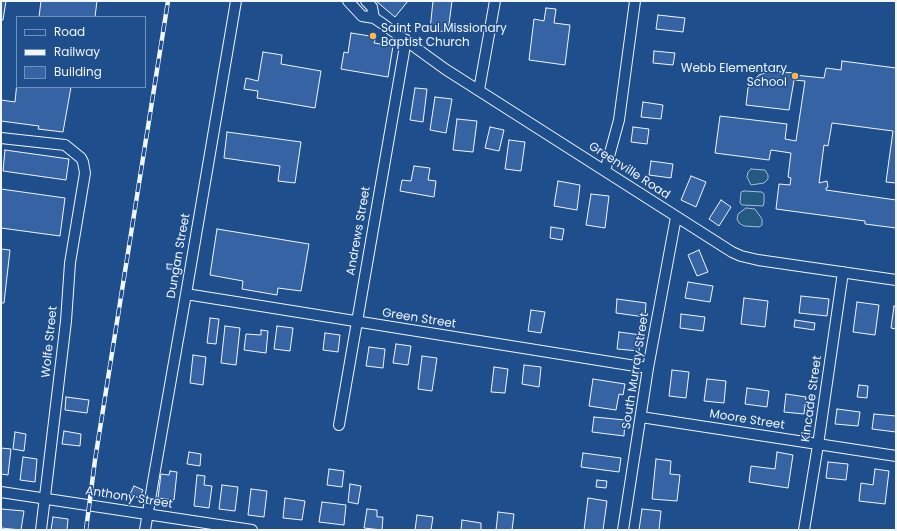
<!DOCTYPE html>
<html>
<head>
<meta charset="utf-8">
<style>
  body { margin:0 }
  #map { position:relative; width:897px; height:531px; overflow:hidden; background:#1f4e8c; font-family:Poppins,sans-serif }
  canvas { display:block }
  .frame { position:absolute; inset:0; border:2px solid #f2f6ff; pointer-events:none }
  .legend { position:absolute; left:16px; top:16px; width:130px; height:72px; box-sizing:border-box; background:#1f4e8c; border:1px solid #7391ba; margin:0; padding:5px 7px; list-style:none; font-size:12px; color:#f2f6ff }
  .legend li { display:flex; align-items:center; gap:8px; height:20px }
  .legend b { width:20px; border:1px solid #7391ba }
</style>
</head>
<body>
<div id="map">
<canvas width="897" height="531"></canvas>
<div class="frame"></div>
<ul class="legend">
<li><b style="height:5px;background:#1f4e8c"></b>Road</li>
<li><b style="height:5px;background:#f2f6ff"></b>Railway</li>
<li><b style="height:11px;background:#3563a3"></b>Building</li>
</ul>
</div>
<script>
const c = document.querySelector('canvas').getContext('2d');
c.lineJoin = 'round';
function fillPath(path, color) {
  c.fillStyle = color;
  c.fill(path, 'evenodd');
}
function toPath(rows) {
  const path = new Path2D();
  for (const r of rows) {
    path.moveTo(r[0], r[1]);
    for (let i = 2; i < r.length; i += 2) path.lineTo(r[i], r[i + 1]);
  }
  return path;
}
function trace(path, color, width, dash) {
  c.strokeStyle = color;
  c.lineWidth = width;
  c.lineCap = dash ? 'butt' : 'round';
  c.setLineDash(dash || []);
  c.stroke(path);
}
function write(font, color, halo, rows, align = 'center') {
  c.font = font + ' Poppins,sans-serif';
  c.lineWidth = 3;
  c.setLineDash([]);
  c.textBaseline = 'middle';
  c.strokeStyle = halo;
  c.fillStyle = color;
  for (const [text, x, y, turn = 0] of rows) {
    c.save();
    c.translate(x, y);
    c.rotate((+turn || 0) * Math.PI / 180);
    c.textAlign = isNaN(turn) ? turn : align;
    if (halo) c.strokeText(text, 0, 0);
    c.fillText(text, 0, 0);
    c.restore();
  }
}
const green = toPath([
  [751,169,765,170,768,175,768,179,764,183,751,185,747,177,748,172,751,169],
  [744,191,762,192,764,194,764,203,763,206,742,205,740,203,741,192,744,191],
  [746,208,755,209,762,219,762,225,759,227,744,226,739,223,737,219,738,214,746,208]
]);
fillPath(green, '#245a82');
trace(green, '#a8bbd7', 1);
const building = toPath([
  [1,1,6,1,3,20,1,20,1,1],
  [41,1,97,1,95,17,39,17,41,1],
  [376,1,408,1,395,17,376,1],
  [433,1,452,1,448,32,430,30,433,1],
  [546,8,556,9,554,23,570,25,565,65,529,60,534,19,544,21,546,8],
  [658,15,685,18,683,32,656,29,658,15],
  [351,33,376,37,374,43,393,46,388,77,341,69,344,52,348,53,351,33],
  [654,51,675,53,673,65,653,63,654,51],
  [263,52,282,55,281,64,321,71,315,108,257,98,258,91,244,89,246,78,258,81,263,52],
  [842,61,896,68,896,183,886,182,893,131,832,123,828,146,824,145,819,183,827,181,828,187,826,188,826,190,896,200,896,198,896,228,865,224,865,221,776,209,779,184,790,185,791,178,788,177,791,153,771,150,769,160,715,153,720,116,787,124,785,139,796,141,805,81,794,80,789,110,746,105,748,88,750,85,759,75,770,71,794,73,794,75,824,78,826,68,841,70,842,61],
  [17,82,17,87,71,87,63,132,38,129,39,126,1,121,1,100,15,102,17,82],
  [415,88,427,89,423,122,410,120,415,88],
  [435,97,452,99,446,133,430,130,435,97],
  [643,102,663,105,661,119,641,117,643,102],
  [457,119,477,121,473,152,453,150,457,119],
  [490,127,504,130,499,151,485,148,490,127],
  [633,127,649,129,647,144,631,142,633,127],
  [227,132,301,142,295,183,278,181,280,166,224,158,227,132],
  [509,140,525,142,521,171,505,169,509,140],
  [5,150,69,159,66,180,3,171,5,150],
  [651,161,673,164,671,178,649,175,651,161],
  [414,166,430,168,428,180,436,181,434,197,400,191,402,180,411,181,414,166],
  [691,176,706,182,696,207,681,200,691,176],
  [558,181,580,185,577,210,554,206,558,181],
  [1,189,65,198,60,236,1,228,1,189],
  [591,194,609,196,605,228,586,225,591,194],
  [721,200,731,207,719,226,709,219,721,200],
  [551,227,564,229,562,240,550,238,551,227],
  [217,229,309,244,301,291,278,288,277,295,242,289,243,281,210,275,217,229],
  [1,249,10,250,4,303,1,303,1,249],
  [699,250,708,272,697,276,688,255,699,250],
  [167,264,180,265,179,269,167,269,167,264],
  [688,282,713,286,710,302,685,298,688,282],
  [801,296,829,299,827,316,799,313,801,296],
  [744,298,768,301,765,327,741,324,744,298],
  [617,299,646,303,645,317,616,313,617,299],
  [857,302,879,305,875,335,853,332,857,302],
  [894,306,896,307,896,329,891,328,894,306],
  [531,310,545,312,541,333,528,331,531,310],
  [681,314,705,317,703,331,680,328,681,314],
  [210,318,219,319,216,344,207,343,210,318],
  [795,320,815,323,814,330,794,327,795,320],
  [225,326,240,328,236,365,221,363,225,326],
  [277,326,293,328,290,351,274,349,277,326],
  [261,330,268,331,266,353,244,350,246,334,261,335,261,330],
  [619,332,641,335,639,351,617,349,619,332],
  [325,333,340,335,338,352,323,350,325,333],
  [396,344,411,346,408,365,393,363,396,344],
  [369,347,385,349,383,368,366,366,369,347],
  [193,355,206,357,203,385,190,383,193,355],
  [422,356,437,358,432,391,418,389,422,356],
  [524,365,541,367,539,387,522,384,524,365],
  [494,367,508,369,505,393,491,392,494,367],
  [672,370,689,372,686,398,669,396,672,370],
  [593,379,625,384,623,395,619,394,616,410,589,406,593,379],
  [707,379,726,381,724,403,704,401,707,379],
  [859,385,868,386,867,398,857,397,859,385],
  [747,388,769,391,767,407,745,404,747,388],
  [786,394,806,397,804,414,784,412,786,394],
  [66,397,89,400,87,413,65,410,66,397],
  [837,409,860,412,858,426,835,424,837,409],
  [874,414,896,416,896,432,872,429,874,414],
  [594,417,625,420,624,436,592,432,594,417],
  [64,431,81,434,80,446,62,444,64,431],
  [15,432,26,434,24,451,13,449,15,432],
  [1,448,11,449,8,475,1,474,1,448],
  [189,452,201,454,200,466,187,464,189,452],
  [777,452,793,455,788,488,749,482,751,466,775,469,777,452],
  [583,453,621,458,619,472,581,467,583,453],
  [23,457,37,459,35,482,20,480,23,457],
  [656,459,671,461,670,474,680,475,677,501,652,499,656,459],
  [828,462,848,464,846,480,826,478,828,462],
  [329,469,344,471,342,487,327,485,329,469],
  [875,469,889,471,885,504,859,501,861,483,873,485,875,469],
  [170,471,177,472,174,500,158,498,161,474,169,475,170,471],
  [197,475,205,476,204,485,212,486,209,508,194,506,197,475],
  [597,480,607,481,606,488,596,487,597,480],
  [350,484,361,486,358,504,348,502,350,484],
  [222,485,238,487,235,511,219,509,222,485],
  [134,486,143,490,139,498,130,494,134,486],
  [251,489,267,491,264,517,248,515,251,489],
  [285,498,305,501,302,520,283,518,285,498],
  [588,498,607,501,603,530,584,530,588,498],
  [322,502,346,505,344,525,319,522,322,502],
  [1,509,24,511,21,530,1,528,1,509],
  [367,509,377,510,377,517,383,517,382,530,364,528,367,509],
  [642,509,661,511,659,530,639,530,642,509],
  [498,512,514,514,512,530,496,530,498,512],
  [417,515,433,517,431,530,415,530,417,515],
  [53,517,68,519,67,530,51,530,53,517],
  [462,520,481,523,481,530,461,530,462,520]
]);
fillPath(building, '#3563a3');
trace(building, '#f2f6ff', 1);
const minor = toPath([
  [348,1,362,16,374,18,383,24,445,69,732,252,741,256,758,260,896,280],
  [366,1,372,7,374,18],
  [479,90,495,1],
  [1,138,65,145,81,158,83,162,85,173,70,263,66,321,41,530],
  [605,171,619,120,635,1],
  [186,294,648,368],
  [641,417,896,456],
  [339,425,406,40],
  [1,492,252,530],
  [145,530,154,476,186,294,236,1],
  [623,530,648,368,676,217],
  [804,530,818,445,843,272]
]);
trace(minor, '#f2f6ff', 12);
trace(minor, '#1f4e8c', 10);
const rail = toPath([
  [86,530,95,460,168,1]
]);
trace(rail, '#f2f6ff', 4.5);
trace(rail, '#1f4e8c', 3, [9]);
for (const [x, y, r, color] of [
  [373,36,4,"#ffb74d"],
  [795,76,4,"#ffb74d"]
]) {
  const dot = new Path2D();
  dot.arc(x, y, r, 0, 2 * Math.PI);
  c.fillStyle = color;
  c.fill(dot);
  trace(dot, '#1f4e8c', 1.5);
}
write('12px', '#f2f6ff', '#1f4e8c', [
  ["Saint Paul Missionary",381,29],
  ["Baptist Church",381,43],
  ["Webb Elementary",787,69,"right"],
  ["School",787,83,"right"]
], 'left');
write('12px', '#f2f6ff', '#1f4e8c', [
  ["Greenville Road",629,171,33],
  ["Andrews Street",359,231,-80],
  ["Dungan Street",179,256,-80],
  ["Green Street",419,319,9],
  ["Wolfe Street",50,342,-84],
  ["South Murray Street",636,371,-81],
  ["Kincade Street",812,399,-82],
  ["Moore Street",747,420,9],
  ["Anthony Street",129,498,9]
]);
</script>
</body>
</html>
